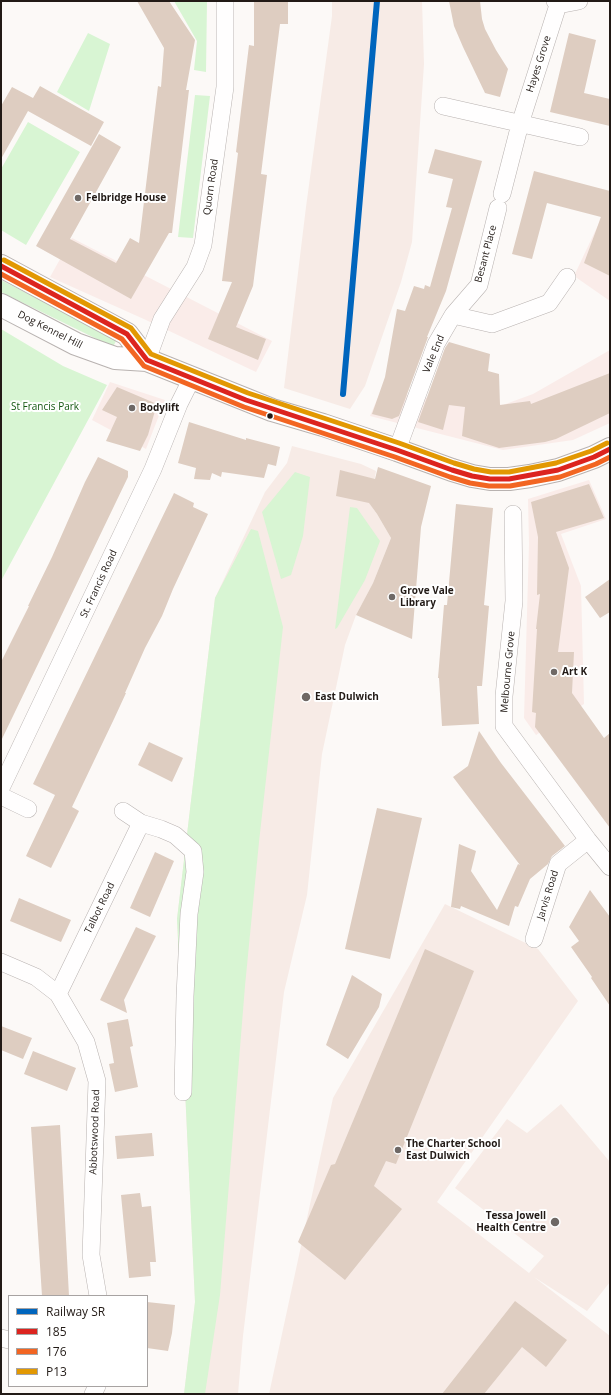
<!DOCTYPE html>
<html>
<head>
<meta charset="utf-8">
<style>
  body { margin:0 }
  #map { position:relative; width:611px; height:1395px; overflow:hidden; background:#fcf9f7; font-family:"Open Sans",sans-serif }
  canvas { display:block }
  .frame { position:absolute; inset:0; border:2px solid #221a16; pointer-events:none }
  .legend { position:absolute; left:8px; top:1295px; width:140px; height:92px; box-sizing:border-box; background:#fff; border:1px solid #a7a3a2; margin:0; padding:5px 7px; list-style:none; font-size:12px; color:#221a16 }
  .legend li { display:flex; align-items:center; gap:8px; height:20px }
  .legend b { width:20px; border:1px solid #a7a3a2 }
</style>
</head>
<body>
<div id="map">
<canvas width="611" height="1395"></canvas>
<div class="frame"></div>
<ul class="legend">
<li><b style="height:5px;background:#0065bd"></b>Railway SR</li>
<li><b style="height:5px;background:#dc241f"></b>185</li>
<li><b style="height:5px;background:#f26522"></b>176</li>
<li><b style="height:5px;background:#e29802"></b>P13</li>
</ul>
</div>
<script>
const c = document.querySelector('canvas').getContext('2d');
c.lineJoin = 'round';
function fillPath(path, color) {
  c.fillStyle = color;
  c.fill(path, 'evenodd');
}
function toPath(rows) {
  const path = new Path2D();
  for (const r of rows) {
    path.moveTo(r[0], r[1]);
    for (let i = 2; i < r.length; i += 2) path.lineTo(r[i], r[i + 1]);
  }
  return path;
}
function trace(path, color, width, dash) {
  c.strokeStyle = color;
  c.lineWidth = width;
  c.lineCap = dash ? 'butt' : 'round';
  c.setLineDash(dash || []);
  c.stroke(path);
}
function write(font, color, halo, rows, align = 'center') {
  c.font = font + ' "Open Sans",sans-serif';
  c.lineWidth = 4;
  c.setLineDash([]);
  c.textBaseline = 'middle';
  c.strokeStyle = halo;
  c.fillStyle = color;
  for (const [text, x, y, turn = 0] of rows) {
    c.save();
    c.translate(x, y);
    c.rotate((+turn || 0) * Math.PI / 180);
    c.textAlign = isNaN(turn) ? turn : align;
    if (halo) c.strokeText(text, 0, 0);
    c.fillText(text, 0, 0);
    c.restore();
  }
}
fillPath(toPath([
  [610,188,610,301,574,276,598,225],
  [72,238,272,341,256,372,146,320,50,277],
  [610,350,610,423,573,440,503,450,370,416,381,390,420,397,503,405,533,394],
  [110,382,165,400,146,449,92,420],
  [589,480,606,519,561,534,581,586,584,704,536,735,524,718,529,544,528,499]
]), '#faece9');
fillPath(toPath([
  [332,1,422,1,424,64,412,242,401,282,365,386,350,409,284,388,306,207,332,16],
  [292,446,361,464,376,471,370,504,377,514,391,538,373,583,356,615,345,645,322,754,307,895,284,992,243,1336,238,1394,184,1394,195,1302,177,919,215,598,265,492,287,463],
  [445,904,538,949,578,1001,437,1202,529,1273,544,1256,455,1188,507,1119,527,1133,561,1104,610,1162,610,1282,587,1311,534,1277,610,1336,610,1394,269,1394,333,1098]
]), '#f7ebe6');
fillPath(toPath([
  [174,1,207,1,206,72,194,70,197,41],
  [88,33,110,44,89,111,57,92],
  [195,95,210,96,193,238,178,237],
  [28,122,80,152,26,245,1,230,1,169],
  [1,280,117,339,113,347,1,292],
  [1,329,63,366,107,385,1,581],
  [295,472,310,477,303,536,291,575,281,579,262,512],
  [350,507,357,508,380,541,365,580,337,628,335,629],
  [251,529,258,531,283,627,259,842,245,986,220,1295,205,1394,184,1394,195,1302,177,919,215,598]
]), '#d8f5d3');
fillPath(toPath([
  [137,1,169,1,195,40,186,90,189,90,172,233,169,233,131,299,36,246,99,134,121,147,70,239,116,263,130,238,139,243,158,86,161,87,164,48],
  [254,1,288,1,288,24,280,24,261,174,267,175,253,286,236,327,266,339,258,360,208,339,232,282,222,281,238,153,236,152,249,45,254,46],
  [449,1,480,1,482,19,485,29,496,50,508,69,500,97,485,93,463,47,454,26],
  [569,33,596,40,584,93,610,99,610,126,550,112],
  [40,86,104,122,91,146,28,111,1,159,1,106,12,87,33,98],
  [435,149,482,161,446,291,427,337,428,337,399,416,392,419,372,414,385,377,397,309,405,311,414,286,424,289,425,285,430,287,452,208,446,207,453,179,428,173],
  [534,171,610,191,610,276,584,263,601,217,547,203,532,259,512,254],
  [449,342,490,354,488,371,499,374,500,405,530,401,531,404,610,373,610,413,556,439,545,442,499,448,462,436,465,407,449,405,443,430,418,422,445,348],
  [117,387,157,404,148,435,140,451,106,441,117,417,102,410],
  [189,422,246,440,246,438,280,447,276,466,268,464,264,478,222,472,221,477,212,473,210,480,194,479,196,468,178,463],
  [98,457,128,471,128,477,1,741,1,662,29,606,28,606,52,557,85,482],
  [378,467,431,486,421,527,412,639,356,615,373,583,391,538,377,514,369,503,336,496,340,470,375,479],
  [589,484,604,518,556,532,569,568,558,652,574,652,572,693,604,738,610,733,610,828,535,727,536,713,532,712,537,629,536,629,540,594,537,595,538,537,531,502],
  [174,493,194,503,193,507,208,514,173,589,162,616,145,648,125,693,126,693,114,719,72,807,79,811,51,868,26,856,55,795,33,784],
  [456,504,493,508,484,605,489,606,482,686,477,686,479,724,442,726,439,678,438,678,444,605,447,605],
  [610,579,610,612,600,618,585,597],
  [479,731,501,763,565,846,552,856,548,864,530,879,518,907,515,906,509,926,461,906,460,909,451,907,459,844,476,851,471,871,497,910,518,864,520,865,453,777,468,766],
  [149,742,183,758,172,782,138,765],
  [377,808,422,818,390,959,345,949],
  [155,852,174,861,150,917,130,908],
  [590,890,610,917,610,1006,591,978,592,977,571,947,579,941,569,927],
  [19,898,71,920,61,942,10,921],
  [136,927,156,936,124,1000,127,1013,100,1000],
  [425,949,474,971,396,1164,386,1161,374,1186,402,1209,345,1280,298,1242,331,1165,335,1164],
  [352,975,382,994,379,1007,348,1059,326,1045],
  [128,1019,133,1046,130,1047,138,1087,115,1092,109,1064,114,1063,107,1023],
  [1,1026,32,1038,23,1059,1,1050],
  [33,1051,76,1068,67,1091,24,1074],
  [60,1125,69,1296,42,1296,31,1127],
  [152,1133,154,1156,117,1159,115,1136],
  [140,1193,142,1207,151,1206,156,1262,150,1262,151,1276,129,1278,121,1195],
  [515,1301,567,1340,546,1367,522,1347,484,1394,442,1394],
  [147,1302,175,1305,172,1333,168,1351,147,1348]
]), '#decdc1');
const street = toPath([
  [558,5,579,1],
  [443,106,580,137],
  [502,194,520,124,558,5,555,1],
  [453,315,479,285,498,208],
  [147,360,162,319,195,267,203,245,225,87,225,1],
  [397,450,436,344,453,315,492,324,549,303,567,277],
  [513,514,514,601,504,696,504,726,588,840,610,867],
  [1,788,153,469,179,404,192,378],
  [1,796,28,809],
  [123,811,141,823,161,829,175,835,193,851,195,872,189,914,185,996,183,1092],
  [534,939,558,864,588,840],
  [1,962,36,977,58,994,86,1042,97,1081,91,1255,98,1296],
  [58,994,141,823],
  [1,1338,9,1340],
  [93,1394,97,1386]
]);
const primary = toPath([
  [1,266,127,334,147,360],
  [1,305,76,344,115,358,147,360,272,410,323,425,397,450,452,470,472,476,490,479,509,479,530,476,558,470,594,457,610,449]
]);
trace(street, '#b8b2b0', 18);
trace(primary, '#b8b2b0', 24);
trace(street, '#fffefe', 17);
trace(primary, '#fffefe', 22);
trace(toPath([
  [1,266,127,334,147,360,246,400,397,450,452,470,472,476,490,479,509,479,558,470,594,457,610,449]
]), '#dc241f', 5);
trace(toPath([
  [1,274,122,339,144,366,244,407,395,457,450,477,470,483,489,486,510,486,560,477,596,464,610,457]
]), '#f26522', 5);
trace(toPath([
  [4,260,131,328,151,354,248,393,399,443,454,463,474,469,491,472,509,472,556,463,591,451,607,443]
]), '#e29802', 5);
trace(toPath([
  [343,394,377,1]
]), '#0065bd', 6);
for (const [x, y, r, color] of [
  [78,198,4,"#6e6865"],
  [132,408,4,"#6e6865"],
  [270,416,3.5,"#221a16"],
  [392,597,4,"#6e6865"],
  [554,672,4,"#6e6865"],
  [306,697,5,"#6e6865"],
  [398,1150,4,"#6e6865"],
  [555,1222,5,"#6e6865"]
]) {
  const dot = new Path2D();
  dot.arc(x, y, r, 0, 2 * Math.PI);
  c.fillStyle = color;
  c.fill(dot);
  trace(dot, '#fff', 1.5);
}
write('10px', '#221a16', '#fff', [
  ["Hayes Grove",539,64,-72],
  ["Quorn Road",211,187,-82],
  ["Besant Place",486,254,-75],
  ["Dog Kennel Hill",50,330,27],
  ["Vale End",434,354,-67],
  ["St. Francis Road",99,584,-65],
  ["Melbourne Grove",508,672,-85],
  ["Jarvis Road",548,895,-73],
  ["Talbot Road",100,908,-64],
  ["Abbotswood Road",95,1132,-88]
]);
write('bold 10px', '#221a16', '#fff', [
  ["Felbridge House",86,198],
  ["Bodylift",140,408],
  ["Grove Vale",400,591],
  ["Library",400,603],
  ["Art K",562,672],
  ["East Dulwich",315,697],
  ["The Charter School",406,1144],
  ["East Dulwich",406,1156],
  ["Tessa Jowell",546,1216,"right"],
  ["Health Centre",546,1228,"right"]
], 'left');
write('10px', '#135710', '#fff', [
  ["St Francis Park",45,407]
]);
</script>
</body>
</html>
